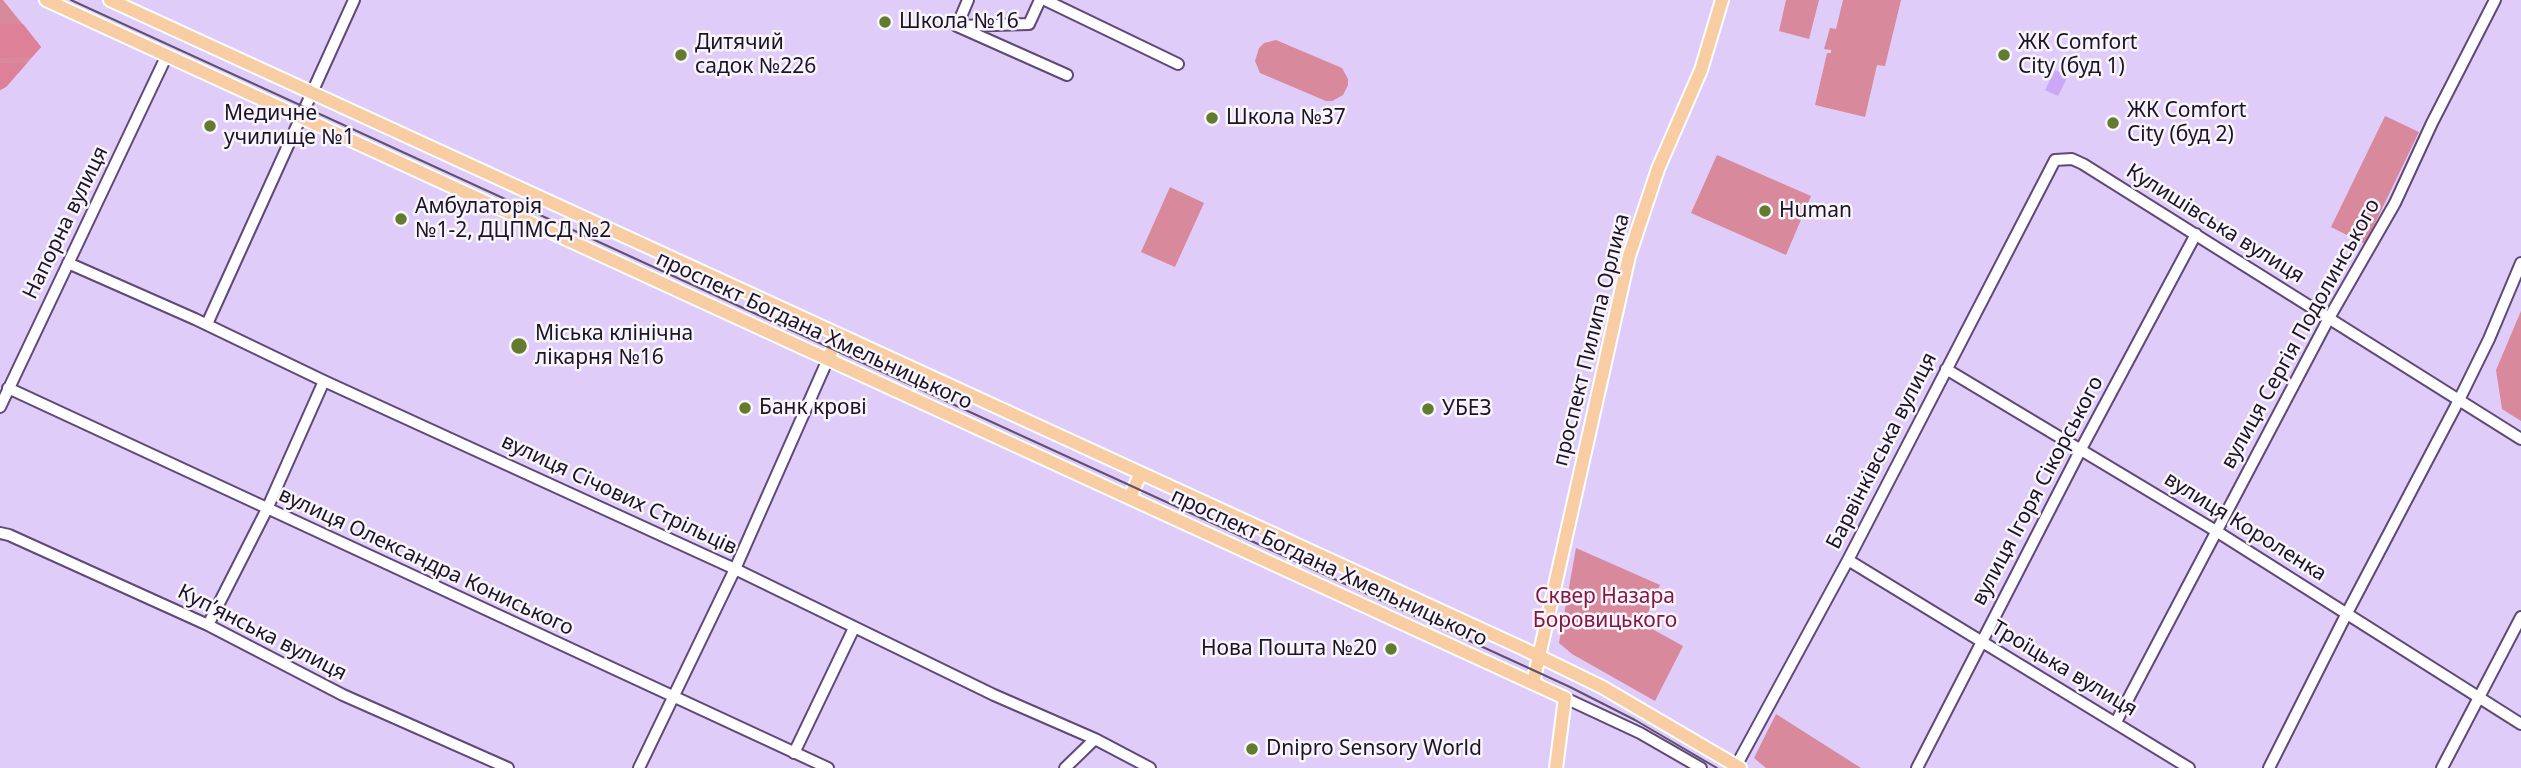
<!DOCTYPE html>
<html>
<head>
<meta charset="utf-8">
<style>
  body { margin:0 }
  canvas { display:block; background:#dfccf9 }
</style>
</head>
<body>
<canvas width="2521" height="768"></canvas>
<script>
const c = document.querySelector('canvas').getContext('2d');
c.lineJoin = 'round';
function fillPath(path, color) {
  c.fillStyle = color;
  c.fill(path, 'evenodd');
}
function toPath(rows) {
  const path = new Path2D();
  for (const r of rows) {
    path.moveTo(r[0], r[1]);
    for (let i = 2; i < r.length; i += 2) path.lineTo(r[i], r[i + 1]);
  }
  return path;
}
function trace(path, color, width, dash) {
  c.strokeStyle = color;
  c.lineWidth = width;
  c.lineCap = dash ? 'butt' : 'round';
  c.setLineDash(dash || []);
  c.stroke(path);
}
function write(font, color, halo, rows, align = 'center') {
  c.font = font + ' "Noto Sans",sans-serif';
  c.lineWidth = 5;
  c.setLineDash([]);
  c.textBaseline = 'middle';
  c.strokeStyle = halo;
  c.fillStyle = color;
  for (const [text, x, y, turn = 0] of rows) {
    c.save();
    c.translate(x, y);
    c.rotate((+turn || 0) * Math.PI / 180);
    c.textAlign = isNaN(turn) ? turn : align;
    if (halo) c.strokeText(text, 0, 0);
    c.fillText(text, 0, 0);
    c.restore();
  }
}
fillPath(toPath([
  [0,0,3,0,41,47,6,87,0,90],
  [1786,0,1819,0,1809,39,1779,31],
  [1843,0,1901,0,1885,66,1877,65,1865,117,1815,105,1827,53,1831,53,1831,50,1824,49,1830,28,1836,29],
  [1276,40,1342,68,1348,79,1348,85,1343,95,1332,101,1326,101,1260,73,1255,61,1259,48,1264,43],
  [2385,116,2419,132,2365,244,2331,227],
  [1717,155,1811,196,1786,255,1691,213],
  [1170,187,1204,203,1175,267,1141,252],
  [2521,311,2521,421,2502,409,2496,370],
  [1576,548,1660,585,1643,624,1683,646,1655,701,1572,654,1559,643],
  [1776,714,1861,768,1766,768,1754,758]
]), '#d8899c');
fillPath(toPath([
  [0,24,23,24,41,47,32,57,0,58],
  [0,63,27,63,6,87,0,90]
]), '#de8097');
fillPath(toPath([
  [2055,70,2068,76,2058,96,2045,90]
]), '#cba7f8');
const minor = toPath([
  [1040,0,1029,24,957,26,1067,75],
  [1045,0,1178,64],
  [957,26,968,0],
  [68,263,195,319,324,381,735,569,994,695,1095,739,1150,768],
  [207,324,354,0],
  [1946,369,2216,531,2521,724],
  [8,388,828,768],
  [0,407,167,55],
  [0,533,9,535,208,625,343,695,508,768],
  [1848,560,2189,768],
  [208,625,267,509,324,381],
  [1565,698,1640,733,1701,768],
  [2116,722,2329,318,2395,203,2432,123,2495,0],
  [794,753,854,628],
  [639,768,735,569,828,359],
  [1065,768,1095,739],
  [1735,768,1848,560,2055,160,2072,159,2083,164,2521,439],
  [1917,768,2081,449,2196,234],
  [2269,768,2347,613,2459,400,2489,339,2521,263],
  [2442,768,2521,617]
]);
const major = toPath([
  [46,0,1565,698,1556,768],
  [110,0,1522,648,1602,687,1740,768],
  [828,359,839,335],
  [1130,497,1141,473],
  [1533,683,1629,256,1658,169,1701,70,1722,0]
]);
trace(minor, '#5f4979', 14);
trace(major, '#fff', 16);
trace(minor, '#fff', 10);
trace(major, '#f8cda3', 12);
trace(toPath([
  [71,0,1570,687,1635,720,1717,768]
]), '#5e516e', 2);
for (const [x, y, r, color] of [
  [885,22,7,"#637b2e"],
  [681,55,7,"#637b2e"],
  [2004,55,7,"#637b2e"],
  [1212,118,7,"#637b2e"],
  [2113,123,7,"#637b2e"],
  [210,126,7,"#637b2e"],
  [1765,211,7,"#637b2e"],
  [401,219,7,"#637b2e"],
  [519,346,9,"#637b2e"],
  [745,408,7,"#637b2e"],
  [1428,409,7,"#637b2e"],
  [1391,649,7,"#637b2e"],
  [1252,749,7,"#637b2e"]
]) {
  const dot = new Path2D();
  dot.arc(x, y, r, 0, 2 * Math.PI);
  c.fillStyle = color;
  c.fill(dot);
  trace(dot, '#f8f5fb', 2.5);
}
write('21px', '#1c1327', '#f8f5fb', [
  ["Школа №16",899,22],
  ["Дитячий",695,43],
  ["садок №226",695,67],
  ["ЖК Comfort",2018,43],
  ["City (буд 1)",2018,67],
  ["ЖК Comfort",2127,111],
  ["City (буд 2)",2127,135],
  ["Медичне",224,114],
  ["училище №1",224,138],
  ["Школа №37",1226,118],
  ["Амбулаторія",415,207],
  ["№1-2, ДЦПМСД №2",415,231],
  ["Human",1779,211],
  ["Міська клінічна",535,334],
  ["лікарня №16",535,358],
  ["Банк крові",759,408],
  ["УБЕЗ",1442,409],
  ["Нова Пошта №20",1377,649,"right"],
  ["Dnipro Sensory World",1266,749]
], 'left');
write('21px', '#1c1327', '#f8f5fb', [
  ["Напорна вулиця",66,223,-64],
  ["Кулишівська вулиця",2215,224,32],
  ["проспект Богдана Хмельницького",814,331,25],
  ["вулиця Сергія Подолинського",2301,334,-61],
  ["проспект Пилипа Орлика",1592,340,-76],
  ["Барвінківська вулиця",1882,451,-63],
  ["вулиця Ігоря Сікорського",2038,491,-62],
  ["вулиця Січових Стрільців",619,495,25],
  ["вулиця Короленка",2245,527,32],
  ["вулиця Олександра Кониського",426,562,25],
  ["проспект Богдана Хмельницького",1329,568,25],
  ["Купʼянська вулиця",262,633,27],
  ["Троїцька вулиця",2064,669,31]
]);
write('21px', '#861541', '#f8f5fb', [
  ["Сквер Назара",1605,597],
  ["Боровицького",1605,621]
]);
</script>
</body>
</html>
